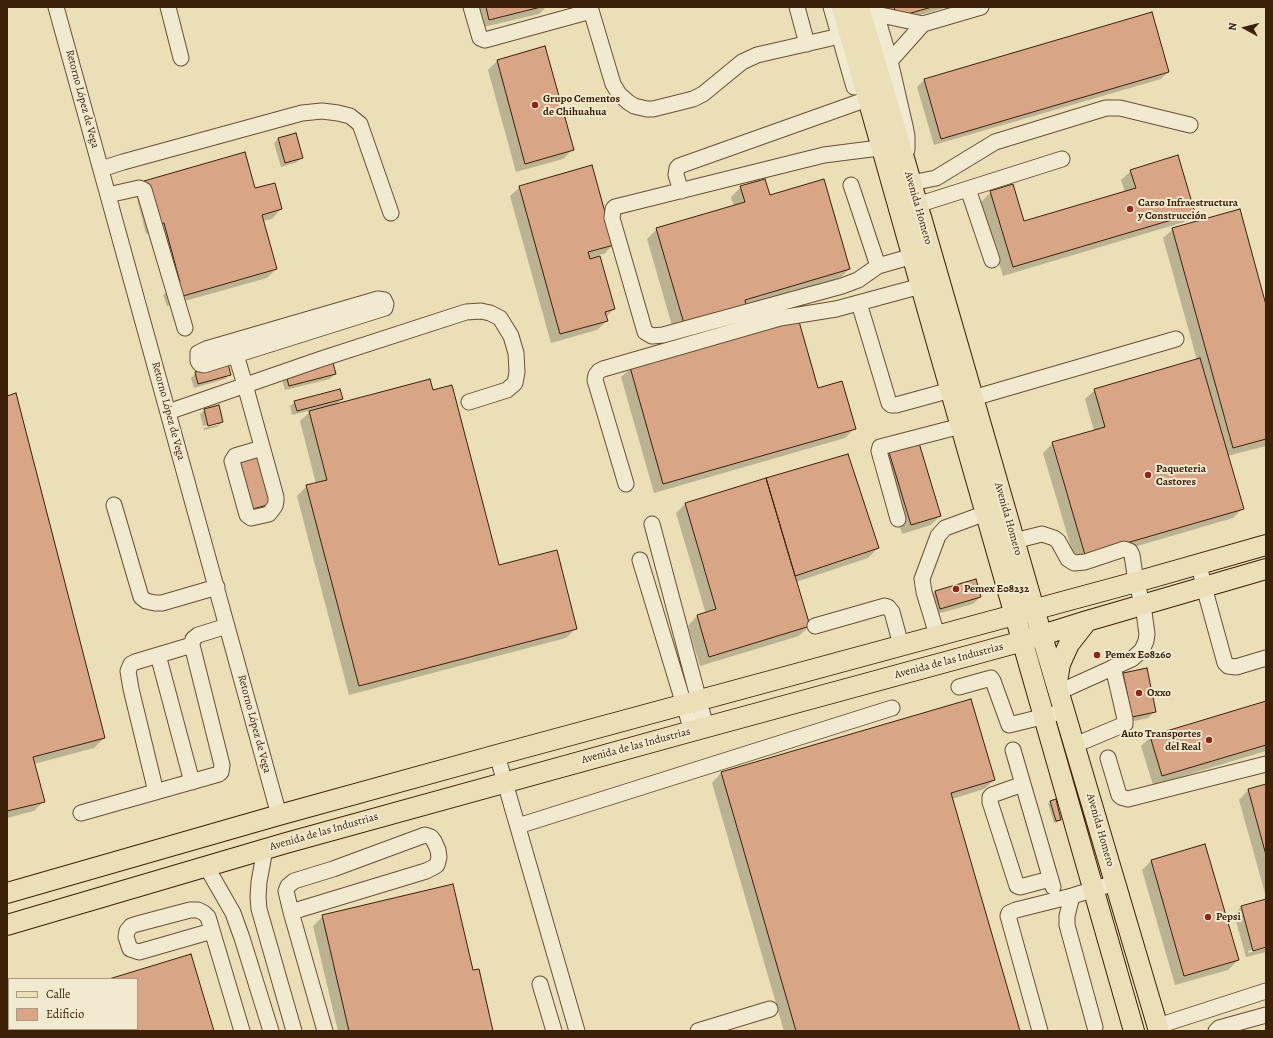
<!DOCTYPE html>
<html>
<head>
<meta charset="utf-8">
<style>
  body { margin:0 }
  #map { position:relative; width:1273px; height:1038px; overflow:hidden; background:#eadfb7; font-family:Alegreya,serif }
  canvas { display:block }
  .frame { position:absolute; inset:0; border:8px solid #3c2008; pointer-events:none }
  .legend { position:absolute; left:8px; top:978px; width:130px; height:52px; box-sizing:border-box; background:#f1ead0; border:1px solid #a99980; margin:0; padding:5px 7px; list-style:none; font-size:12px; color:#3c2008 }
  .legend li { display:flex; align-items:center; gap:8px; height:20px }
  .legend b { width:20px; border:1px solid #a99980 }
  .north { position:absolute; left:1225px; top:8px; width:40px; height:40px; -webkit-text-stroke:3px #f1ead0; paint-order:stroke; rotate:277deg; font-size:11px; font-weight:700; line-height:16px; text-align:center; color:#3c2008 }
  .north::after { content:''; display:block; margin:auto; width:14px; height:18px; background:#3c2008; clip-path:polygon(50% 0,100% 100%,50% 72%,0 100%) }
</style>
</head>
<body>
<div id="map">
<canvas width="1273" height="1038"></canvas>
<div class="frame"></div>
<ul class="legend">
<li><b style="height:5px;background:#eadfb7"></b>Calle</li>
<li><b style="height:11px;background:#d8a686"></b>Edificio</li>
</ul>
<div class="north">N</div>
</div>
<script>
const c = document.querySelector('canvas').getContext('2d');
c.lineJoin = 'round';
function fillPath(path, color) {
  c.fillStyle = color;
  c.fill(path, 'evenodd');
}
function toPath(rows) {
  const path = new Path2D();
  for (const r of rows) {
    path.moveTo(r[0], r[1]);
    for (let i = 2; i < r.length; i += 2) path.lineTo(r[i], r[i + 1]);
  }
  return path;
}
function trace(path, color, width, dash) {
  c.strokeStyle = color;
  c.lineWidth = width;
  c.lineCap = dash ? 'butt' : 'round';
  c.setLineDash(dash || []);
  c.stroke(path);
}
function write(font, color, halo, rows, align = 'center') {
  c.font = font + ' Alegreya,serif';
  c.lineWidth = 4;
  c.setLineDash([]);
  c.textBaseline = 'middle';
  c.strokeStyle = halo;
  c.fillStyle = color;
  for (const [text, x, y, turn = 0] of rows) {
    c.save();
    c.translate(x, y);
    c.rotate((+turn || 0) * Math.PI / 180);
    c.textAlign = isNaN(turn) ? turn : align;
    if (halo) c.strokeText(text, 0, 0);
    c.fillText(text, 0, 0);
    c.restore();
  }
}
fillPath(toPath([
  [474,7,546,7,539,14,479,28],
  [885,7,947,7,890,24],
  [544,48,572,150,563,159,516,172,488,70,497,61],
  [1168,72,1161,79,934,145,917,87,924,80],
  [279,138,302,157,297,162,281,167,274,143],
  [1131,171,1194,213,1184,222,1003,276,981,202,991,192,1023,222,1125,192,1121,180],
  [144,181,255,189,281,209,272,219,263,221,276,269,267,278,167,306,163,295,170,288,154,231,146,234,135,191],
  [520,187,613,245,604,254,599,255,614,309,606,317,607,321,597,330,551,343,510,196],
  [741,187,769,196,849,269,839,279,745,306,675,336,647,239,657,229,734,207,731,197],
  [1173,229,1266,309,1266,446,1227,456,1243,508,1233,518,1076,564,1043,453,1053,443,1094,431,1085,399,1095,390,1197,360,1163,238],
  [631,368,817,389,855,428,845,438,654,493,621,377],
  [196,373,230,374,225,379,194,388,191,378],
  [335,374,330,379,285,390,282,380,287,376],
  [432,391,498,566,576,628,566,638,349,695,297,496,307,486,316,484,300,421,312,410,292,415,290,406,295,402,342,399,335,405],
  [7,397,104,738,94,748,34,764,44,801,34,811,7,818],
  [205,410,222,422,217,427,204,430,200,414],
  [218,423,218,425,204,428,203,426],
  [918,444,940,516,931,525,902,534,880,463,889,453],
  [848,455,878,548,868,558,796,582,809,626,799,636,700,666,688,626,697,616,706,614,676,513,685,504],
  [241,462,270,504,263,511,246,516,233,469],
  [935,591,980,597,973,604,933,615,928,598],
  [1146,670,1155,711,1148,718,1125,723,1116,681,1123,674],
  [970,700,994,780,984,789,952,799,1019,1031,784,1031,712,783,721,773],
  [1266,702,1266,751,1153,785,1141,746,1151,737],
  [1266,785,1266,897,1239,800,1248,790],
  [1050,802,1060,820,1058,822,1054,823,1048,804],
  [1151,861,1238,960,1228,970,1175,985,1142,870],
  [1266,900,1266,946,1248,951,1248,953,1266,948,1266,952,1246,957,1234,914,1241,907],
  [323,916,472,971,492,1031,338,1031,313,926],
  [190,955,213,1031,60,1031,59,1029,137,1029,137,979,112,979]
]), '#0003');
const building = toPath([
  [486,7,541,7,489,20,486,7],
  [894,7,932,7,897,17,894,7],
  [1152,12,1169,72,941,139,924,79,1152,12],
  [545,46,574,150,525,164,497,60,545,46],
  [296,133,303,158,285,163,278,138,296,133],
  [245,152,255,188,275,183,282,209,262,215,277,269,176,298,172,284,180,282,164,223,156,225,144,181,245,152],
  [1178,155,1195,213,1013,267,990,191,1013,184,1024,221,1136,188,1130,170,1178,155],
  [592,165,614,245,588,252,590,259,600,256,615,309,605,312,608,321,560,334,519,186,592,165],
  [765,179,770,195,824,179,850,269,745,300,747,309,685,327,656,228,745,202,740,186,765,179],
  [1240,209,1266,305,1266,439,1233,448,1172,228,1240,209],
  [798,318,818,388,842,381,856,429,663,484,630,367,798,318],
  [1200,358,1244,509,1085,555,1052,442,1105,427,1094,389,1200,358],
  [333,363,336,374,289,386,286,375,333,363],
  [228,364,231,375,198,384,195,372,228,364],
  [430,379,433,390,452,385,499,565,557,550,577,629,359,686,306,485,327,480,309,411,430,379],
  [340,389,343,399,297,411,294,401,340,389],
  [16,393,105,738,33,757,45,802,7,811,7,396,16,393],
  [219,405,223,422,208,426,204,409,219,405],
  [919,443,941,516,911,525,889,452,919,443],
  [848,454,879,548,795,576,766,478,848,454],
  [258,456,271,504,253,509,240,461,258,456],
  [766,478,810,626,709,657,697,615,716,609,685,503,766,478],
  [976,579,981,597,940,609,935,591,976,579],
  [1147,668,1156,712,1132,717,1123,673,1147,668],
  [971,699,995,780,951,793,1020,1031,796,1031,721,772,971,699],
  [1266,701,1266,745,1162,776,1150,736,1266,701],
  [1266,784,1266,855,1248,789,1266,784],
  [1056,799,1061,820,1056,821,1050,801,1056,799],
  [1205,844,1239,960,1184,976,1151,860,1205,844],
  [453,884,473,970,479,969,493,1031,349,1031,322,915,453,884],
  [1266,899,1266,947,1253,951,1241,906,1266,899],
  [191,954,214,1031,72,1031,71,1029,137,1029,137,979,109,979,191,954]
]);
fillPath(building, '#d8a686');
trace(building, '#3c2008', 1);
const minor = toPath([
  [56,7,279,815],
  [168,7,181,58],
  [471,7,480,38,485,40,591,11],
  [590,7,613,84,619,94,628,102,634,106,647,109,653,109,693,99,703,94,742,62,757,55,840,36],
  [797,7,807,44],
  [831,7,854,87],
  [874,7,890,61,905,126,907,136,907,150],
  [876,14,923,24,981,7],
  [890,61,923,24],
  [879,148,824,155,615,207,613,209,612,218,645,332,652,336,663,335,842,286,858,280,878,266,913,256],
  [101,169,123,162,302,113,322,111,338,113,350,116,360,124,391,213],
  [911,183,936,178,995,142,1106,108,1120,108,1190,125],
  [851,185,878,266],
  [968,189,992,260],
  [681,191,676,175,677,168,679,166,859,102],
  [108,195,139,188,144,190,185,328],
  [917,205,1062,159],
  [378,299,384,300,386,304,385,308,204,365,200,364,198,361,198,353,206,349,378,299],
  [859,303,889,403,891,405,896,405,951,390],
  [236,355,245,385,276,497,276,501,275,506,269,514,251,518,247,515,232,461,235,456,262,448],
  [973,398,1176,339],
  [168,412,321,359,466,312,481,311,490,313,500,318,511,336,516,353,517,372,515,383,507,390,469,402],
  [626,484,595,380,596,375,599,371,603,369,780,318,836,309,921,286],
  [114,505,141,597,146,601,155,603,162,603,217,587],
  [898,519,879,451,880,447,961,426],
  [652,524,706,727],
  [1014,541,1042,534,1054,538,1058,541,1068,559,1074,563,1085,562,1124,549,1130,551,1132,555,1136,582,1143,605,1147,634,1146,641,1142,650,1132,659,1059,692],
  [640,560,692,731],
  [1199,564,1204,587,1225,663,1228,666,1236,667,1266,658],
  [815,626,885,606,888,607,892,612,901,645],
  [937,635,924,592,922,579,938,536,945,528,986,513],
  [158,655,192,782],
  [959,687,991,678,993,681,1009,725,1054,714],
  [1075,745,1125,724,1125,719,1113,667],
  [1013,750,1053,887],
  [497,755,577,1031],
  [1108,758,1119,795,1121,797,1128,799,1266,764],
  [1023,784,992,795,990,797,990,802,1017,886,1020,887,1050,879],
  [156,792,131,689,128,671,131,664,135,662,192,645],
  [81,813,219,774,221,772,222,765,192,645,193,639,198,635,227,626],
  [518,826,892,708],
  [265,849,259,882,258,897,259,909,294,1031],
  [206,866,233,913,242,938,271,1031],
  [1072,896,1067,916,1067,925,1095,1027],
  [291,912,426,871,434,867,437,865,439,857,438,850,434,841,431,837,425,835,333,869,294,881,288,886,286,891,291,912,325,1031],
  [212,931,139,952,130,949,126,937,127,931,131,926,137,924,190,910,198,910,204,913,208,917,242,1031],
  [540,984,554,1031],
  [1158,1026,1266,991],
  [698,1031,770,1009],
  [1040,1031,1008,916,1009,913,1016,910,1072,896,1115,883],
  [1216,1031,1219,1028,1266,1015]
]);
const major = toPath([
  [842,7,935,336,1134,1031],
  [859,7,906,165,1034,609,1159,1031],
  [1057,682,1060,664,1069,644,1087,621],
  [7,893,279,815,497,755,1136,582,1266,545],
  [7,925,286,843,692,731,1023,641,1087,621,1266,569]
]);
trace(minor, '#685034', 17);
trace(major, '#3c2008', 22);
trace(minor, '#f1ead0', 15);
trace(major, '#eadfb7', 20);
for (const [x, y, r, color] of [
  [535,105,4,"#8f2418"],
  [1130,209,4,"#8f2418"],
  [1148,475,4,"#8f2418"],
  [956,589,4,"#8f2418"],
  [1097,655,4,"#8f2418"],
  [1139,693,4,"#8f2418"],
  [1209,740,4,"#8f2418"],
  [1208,917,4,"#8f2418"]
]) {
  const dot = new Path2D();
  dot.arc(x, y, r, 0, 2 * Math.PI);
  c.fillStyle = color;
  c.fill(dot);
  trace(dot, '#f1ead0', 1.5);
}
write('11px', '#3c2008', '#f1ead0', [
  ["Retorno López de Vega",82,99,75],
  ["Avenida Homero",918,208,74],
  ["Retorno López de Vega",168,411,75],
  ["Avenida Homero",1008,519,74],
  ["Avenida de las Industrias",949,661,-15],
  ["Retorno López de Vega",254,724,75],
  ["Avenida de las Industrias",636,746,-15],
  ["Avenida Homero",1100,830,74],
  ["Avenida de las Industrias",324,832,-16]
]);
write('bold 11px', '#3c2008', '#f1ead0', [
  ["Grupo Cementos",543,99],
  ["de Chihuahua",543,112],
  ["Carso Infraestructura",1138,203],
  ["y Construcción",1138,216],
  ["Paqueteria",1156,469],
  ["Castores",1156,482],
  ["Pemex E08232",964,589],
  ["Pemex E08260",1105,655],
  ["Oxxo",1147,693],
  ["Auto Transportes",1201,734,"right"],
  ["del Real",1201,747,"right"],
  ["Pepsi",1216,917]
], 'left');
</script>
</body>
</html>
